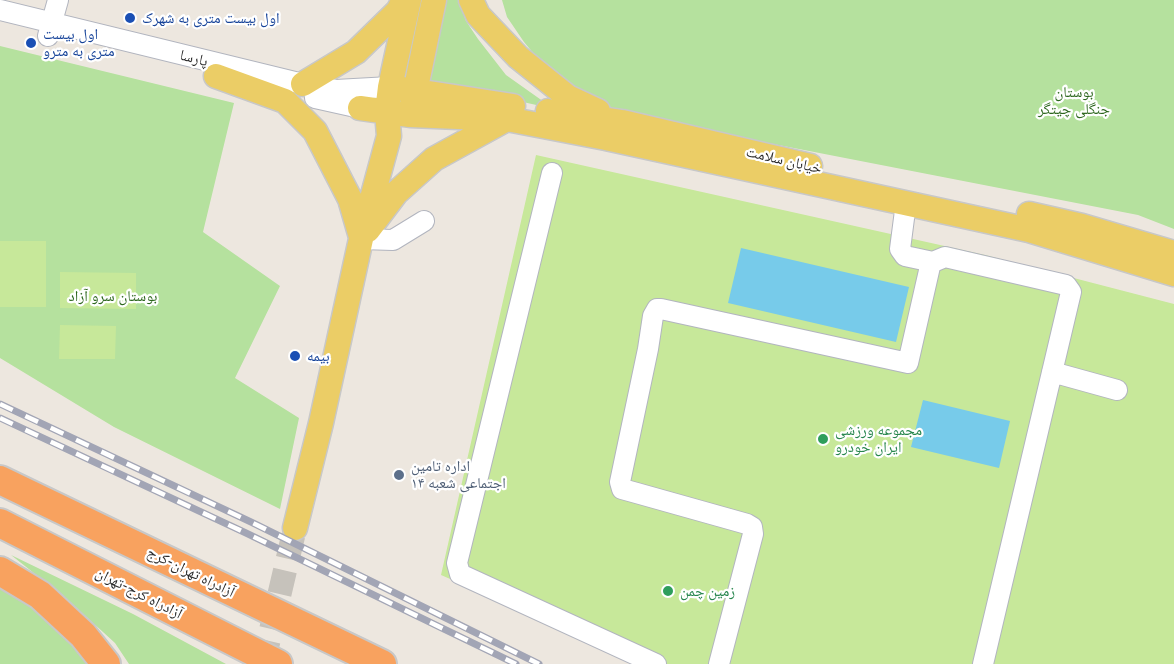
<!DOCTYPE html>
<html>
<head>
<meta charset="utf-8">
<style>
  body { margin:0 }
  canvas { display:block; background:#ede7df }
</style>
</head>
<body>
<canvas width="1174" height="664"></canvas>
<script>
const c = document.querySelector('canvas').getContext('2d');
c.lineJoin = 'round';
function fillPath(path, color) {
  c.fillStyle = color;
  c.fill(path, 'evenodd');
}
function toPath(rows) {
  const path = new Path2D();
  for (const r of rows) {
    path.moveTo(r[0], r[1]);
    for (let i = 2; i < r.length; i += 2) path.lineTo(r[i], r[i + 1]);
  }
  return path;
}
function trace(path, color, width, dash) {
  c.strokeStyle = color;
  c.lineWidth = width;
  c.lineCap = dash ? 'butt' : 'round';
  c.setLineDash(dash || []);
  c.stroke(path);
}
function write(font, color, halo, rows, align = 'center') {
  c.font = font + ' Lato,"Noto Naskh Arabic",sans-serif';
  c.lineWidth = 4.5;
  c.setLineDash([]);
  c.textBaseline = 'middle';
  c.strokeStyle = halo;
  c.fillStyle = color;
  for (const [text, x, y, turn = 0] of rows) {
    c.save();
    c.translate(x, y);
    c.rotate((+turn || 0) * Math.PI / 180);
    c.textAlign = isNaN(turn) ? turn : align;
    if (halo) c.strokeText(text, 0, 0);
    c.fillText(text, 0, 0);
    c.restore();
  }
}
fillPath(toPath([
  [445,0,458,0,466,21,478,39,506,75,554,109,430,81],
  [502,0,1174,0,1174,229,1138,215,619,114,570,85,544,66,524,42,507,17],
  [0,46,234,103,203,232,280,286,235,378,299,418,280,509,114,427,0,358],
  [11,555,133,614,226,664,129,664,115,643,68,600],
  [0,588,48,613,95,664,0,664]
]), '#b5e19e');
fillPath(toPath([
  [536,155,985,255,1174,304,1174,664,644,664,441,575],
  [0,241,46,241,46,307,0,307],
  [60,272,136,273,136,309,60,308],
  [60,325,116,326,115,359,59,359]
]), '#c7e89a');
fillPath(toPath([
  [741,248,909,287,896,342,728,303],
  [923,400,1010,421,999,468,911,447]
]), '#77cbea');
trace(toPath([
  [263,664,295,528]
]), '#c6c2bb', 24, [24, 12]);
const minor = toPath([
  [0,10,303,84,336,90,390,87],
  [48,36,58,0],
  [315,98,360,108],
  [552,173,457,563,460,574,656,664],
  [906,203,900,249,905,256,933,262,945,257,1066,285,1071,292,983,664],
  [361,239,393,240,424,221],
  [1052,372,1117,390],
  [719,664,753,534,752,527,747,524,633,492,622,489,620,482,648,349,653,316,657,309,661,309,908,363,931,262]
]);
const major = toPath([
  [471,0,478,15,518,57,568,97,598,111],
  [216,76,285,101,315,131,350,199,361,237],
  [303,84,356,52,398,11,404,0],
  [390,87,513,106],
  [412,107,434,0],
  [360,108,410,115,507,119,606,138,1029,230,1174,274],
  [548,111,622,122,810,166],
  [1029,214,1082,226,1174,253],
  [368,230,396,193,434,159,505,120],
  [295,528,321,423,361,239,389,136,387,112,390,87,409,0]
]);
const highway = toPath([
  [0,480,382,664],
  [0,523,278,664],
  [0,571,40,595,83,635,106,664]
]);
trace(minor, '#b2b5bf', 22);
trace(major, '#c8c8c8', 27);
trace(highway, '#c8c8c8', 32);
trace(minor, '#fff', 20);
trace(major, '#ebcd66', 24);
trace(highway, '#f8a25f', 28);
const rail = toPath([
  [0,404,251,522,539,664],
  [0,418,246,533,516,664]
]);
trace(rail, '#a2a5b5', 7);
trace(rail, '#fff', 4.5, [14]);
for (const [x, y, r, color] of [
  [130,18,6,"#1a4fb4"],
  [31,43,6,"#1a4fb4"],
  [295,356,6,"#1a4fb4"],
  [823,439,6,"#2e9e5b"],
  [399,475,6,"#5c6f8a"],
  [668,591,6,"#2e9e5b"]
]) {
  const dot = new Path2D();
  dot.arc(x, y, r, 0, 2 * Math.PI);
  c.fillStyle = color;
  c.fill(dot);
  trace(dot, '#fff', 2);
}
write('15px', '#164399', '#fff', [
  ["اول بیست متری به شهرک",142,18],
  ["اول بیست",43,34],
  ["متری به مترو",43,51],
  ["بیمه",307,356]
], 'left');
write('15px', '#2c2c2c', '#fff', [
  ["پارسا",194,58,14],
  ["خیابان سلامت",784,160,13],
  ["آزادراه تهران-کرج",191,572,26],
  ["آزادراه کرج-تهران",139,593,27]
]);
write('15px', '#2d671e', '#fff', [
  ["بوستان",1074,92],
  ["جنگلی چیتگر",1074,109],
  ["بوستان سرو آزاد",113,296]
]);
write('15px', '#27864d', '#fff', [
  ["مجموعه ورزشی",835,430],
  ["ایران خودرو",835,447],
  ["زمین چمن",680,591]
], 'left');
write('15px', '#4e5e75', '#fff', [
  ["اداره تامین",411,466],
  ["اجتماعی شعبه ۱۴",411,483]
], 'left');
</script>
</body>
</html>
